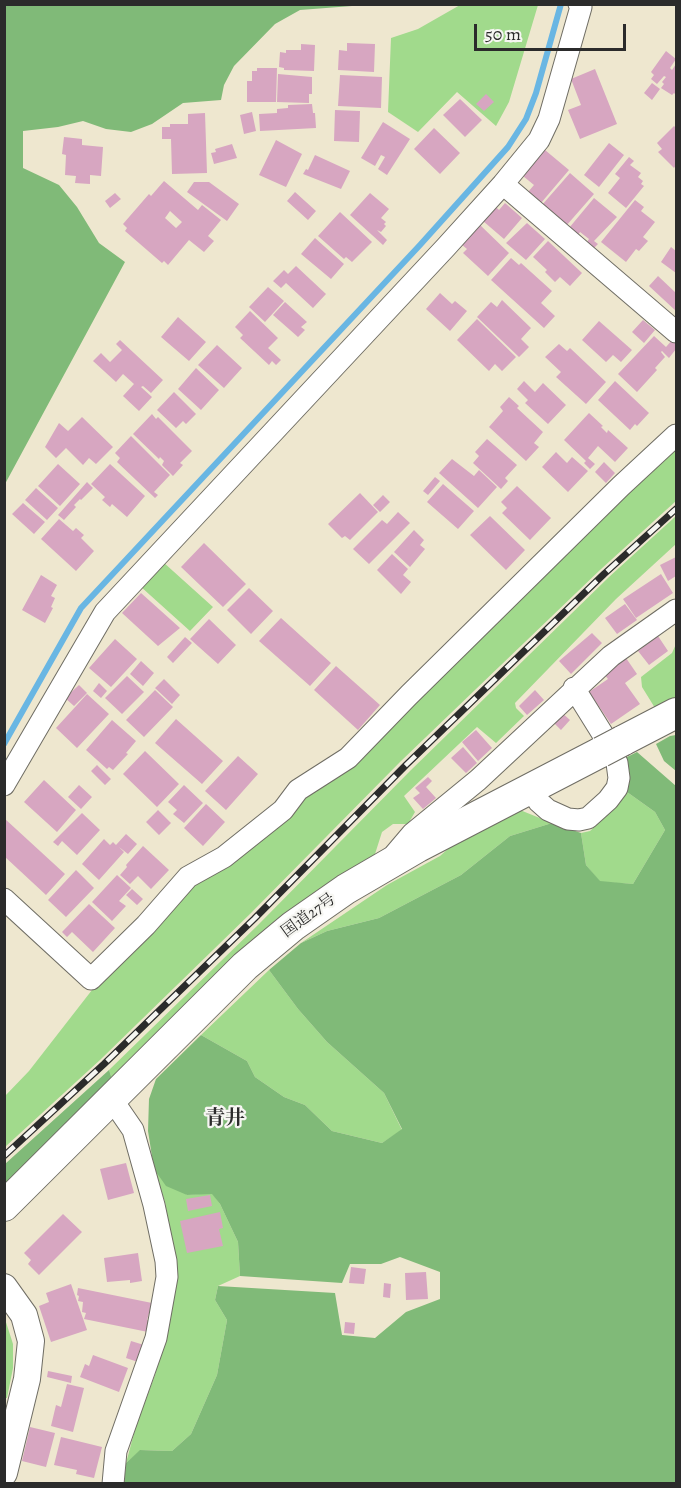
<!DOCTYPE html>
<html>
<head>
<meta charset="utf-8">
<style>
  body { margin:0 }
  #map { position:relative; width:681px; height:1488px; overflow:hidden; background:#eee7cf; font-family:Alegreya,serif }
  canvas { display:block }
  .frame { position:absolute; inset:0; border:6px solid #2b2b2b; pointer-events:none }
  .scale { position:absolute; left:474px; top:24px; width:152px; height:27px; box-sizing:border-box; border:3px solid #2b2b2b; border-top:0; padding-left:8px; font-size:18px; line-height:21px; white-space:nowrap; color:#2b2b2b; -webkit-text-stroke:4px #f6f6f2; paint-order:stroke }
</style>
</head>
<body>
<div id="map">
<canvas width="681" height="1488"></canvas>
<div class="frame"></div>
<div class="scale">50 m</div>
</div>
<script>
const c = document.querySelector('canvas').getContext('2d');
c.lineJoin = 'round';
function fillPath(path, color) {
  c.fillStyle = color;
  c.fill(path, 'evenodd');
}
function toPath(rows) {
  const path = new Path2D();
  for (const r of rows) {
    path.moveTo(r[0], r[1]);
    for (let i = 2; i < r.length; i += 2) path.lineTo(r[i], r[i + 1]);
  }
  return path;
}
function trace(path, color, width, dash) {
  c.strokeStyle = color;
  c.lineWidth = width;
  c.lineCap = dash ? 'butt' : 'round';
  c.setLineDash(dash || []);
  c.stroke(path);
}
function write(font, color, halo, rows, align = 'center') {
  c.font = font + ' Alegreya,"Noto Serif JP",serif';
  c.lineWidth = 4.5;
  c.setLineDash([]);
  c.textBaseline = 'middle';
  c.strokeStyle = halo;
  c.fillStyle = color;
  for (const [text, x, y, turn = 0] of rows) {
    c.save();
    c.translate(x, y);
    c.rotate((+turn || 0) * Math.PI / 180);
    c.textAlign = isNaN(turn) ? turn : align;
    if (halo) c.strokeText(text, 0, 0);
    c.fillText(text, 0, 0);
    c.restore();
  }
}
fillPath(toPath([
  [460,5,538,5,509,102,496,126,457,92,418,132,388,112,391,38,418,29],
  [676,444,676,501,600,570,401,761,251,913,100,1060,5,1147,5,1096,29,1071,92,990,153,931,194,884,268,836,310,790],
  [676,516,676,544,616,599,515,703,516,708,524,716,496,743,477,727,404,796,415,812,408,824,393,824,382,832,375,854,369,861,112,1079,109,1070,258,925,411,770,609,577],
  [163,562,213,607,190,631,140,586],
  [676,644,676,697,655,708,642,687,641,677,672,653],
  [627,792,655,812,665,830,633,884,600,882,586,865,581,833,590,831,619,804],
  [520,810,552,823,510,836,461,875,379,918,327,931,301,943,387,885,440,856,449,848],
  [269,970,298,1009,327,1042,384,1093,402,1130,382,1143,332,1131,305,1105,284,1097,255,1077,247,1061,201,1035],
  [154,1169,187,1195,212,1193,220,1204,238,1242,240,1276,218,1286,215,1300,227,1320,217,1375,191,1434,172,1451,141,1450,126,1463,136,1426,155,1375,175,1294,176,1267,165,1202],
  [5,1319,13,1344,13,1368,7,1398,4,1398]
]), '#a1da8c');
fillPath(toPath([
  [5,4,365,5,300,10,275,24,234,66,224,85,221,100,183,103,152,124,131,132,106,129,83,121,58,127,23,131,23,168,59,185,77,207,99,243,125,262,5,484],
  [676,735,676,771,664,761,656,744,670,736],
  [637,752,676,786,676,1483,124,1484,126,1463,140,1450,172,1451,191,1434,217,1375,227,1320,215,1300,218,1286,335,1293,342,1335,375,1338,406,1312,440,1299,440,1272,400,1257,381,1264,350,1264,342,1283,240,1276,238,1242,220,1204,212,1194,187,1195,166,1186,154,1169,148,1131,149,1099,156,1079,201,1035,247,1061,255,1077,284,1097,305,1105,332,1131,382,1143,402,1129,384,1093,327,1042,298,1009,269,970,301,943,327,931,379,918,461,875,510,836,552,823,581,833,586,865,600,881,633,884,665,830,655,812,627,792,628,778,625,758],
  [109,1070,112,1079,5,1186,5,1164]
]), '#80ba78');
trace(toPath([
  [4,744,81,608,420,245,508,147,526,119,536,93,561,4]
]), '#69b6e3', 6);
fillPath(toPath([
  [347,43,375,44,374,72,338,70,339,50,347,51],
  [301,44,315,45,314,71,284,70,284,68,279,67,280,52,286,53,286,50,301,50],
  [666,51,676,59,670,68,672,70,676,64,676,95,674,93,672,95,661,88,664,84,662,82,666,77,664,76,657,84,651,79,654,75,651,72],
  [257,68,277,68,276,102,247,102,247,81,252,81,252,71,257,71],
  [595,69,617,124,580,139,568,110,581,105,571,79],
  [278,74,312,77,312,94,309,94,309,103,277,102],
  [340,75,382,77,381,108,338,106],
  [652,83,660,89,652,100,644,93],
  [486,94,494,102,484,111,476,104],
  [460,99,482,120,465,137,443,115],
  [312,104,313,113,315,113,316,128,260,131,259,114,277,113,277,109,288,108,288,105],
  [335,110,360,111,359,142,334,141],
  [252,112,256,131,244,134,240,115],
  [205,113,207,173,172,174,171,139,162,139,162,127,170,127,170,124,188,124,188,114],
  [383,122,410,139,387,175,378,169,385,157,381,155,375,166,361,158],
  [674,126,676,128,676,165,674,168,658,152,662,149,657,143],
  [434,128,460,153,440,174,414,149],
  [64,137,82,139,82,145,103,147,101,176,90,175,90,184,75,183,76,176,65,175,66,155,62,154],
  [276,140,302,154,286,187,259,175],
  [609,143,624,155,599,187,584,175],
  [232,144,237,158,214,164,211,153,216,152,215,149],
  [545,150,569,170,541,203,528,192,534,185,523,176],
  [315,155,350,171,341,189,303,174,306,169,308,170],
  [629,157,634,161,630,165,641,173,638,177,643,181,641,184,644,186,626,208,608,193,620,178,615,174],
  [570,173,594,194,566,226,542,205],
  [164,181,198,210,202,205,221,220,208,236,214,241,204,252,189,240,168,265,164,261,162,263,125,231,127,228,123,224,149,194,151,196],
  [170,211,182,222,176,228,165,218],
  [194,182,209,182,239,204,227,221,187,192],
  [295,192,316,211,308,220,287,201],
  [115,193,121,199,110,208,105,201],
  [370,193,389,209,381,218,386,222,384,224,386,226,381,232,377,230,387,240,383,245,350,215],
  [594,198,617,217,594,241,598,244,594,248,587,242,589,239,580,232,578,235,569,228],
  [635,200,644,207,641,211,655,222,643,237,648,241,639,251,636,249,626,262,601,242],
  [505,203,522,218,504,239,483,221,496,207,499,210],
  [340,212,372,242,352,262,346,257,344,259,318,236],
  [527,223,545,239,526,260,506,243],
  [480,225,509,253,488,276,463,253,467,249,461,244],
  [315,238,344,264,331,279,301,254],
  [548,241,582,273,570,286,560,277,555,282,545,272,547,270,533,257],
  [671,247,676,251,676,273,661,262],
  [511,258,519,265,521,263,552,291,541,303,555,316,544,328,491,280],
  [296,266,326,294,313,308,286,283,281,288,273,281,284,270,288,274],
  [658,276,676,293,676,311,649,286],
  [268,287,284,301,265,322,249,307],
  [440,293,452,304,455,301,467,311,450,331,426,309],
  [502,300,531,328,521,339,529,347,519,357,477,317,491,302,497,307],
  [285,302,307,322,301,327,305,330,298,337,273,315],
  [250,311,278,338,268,348,281,360,276,365,272,361,269,365,240,338,243,335,235,327],
  [178,317,206,342,189,361,161,337],
  [477,319,516,357,502,371,495,364,489,371,457,340],
  [643,320,655,330,644,343,632,332],
  [599,321,632,350,621,362,613,355,606,362,582,340],
  [654,336,666,347,673,339,676,343,676,349,669,358,662,351,661,352,665,357,655,368,657,370,637,392,618,374],
  [120,340,163,380,151,393,143,386,141,387,152,397,139,411,123,396,134,384,123,374,116,382,93,361,101,353,110,362,122,350,116,344],
  [559,344,567,351,570,348,606,382,586,404,556,377,561,372,545,357],
  [217,345,242,368,224,388,198,365],
  [196,368,219,390,201,410,178,389],
  [524,381,535,392,543,383,566,405,548,424,525,403,528,400,517,389],
  [615,381,649,413,637,426,635,424,630,430,598,400],
  [174,392,196,414,186,424,183,421,176,428,157,410],
  [509,397,519,406,517,408,543,432,534,443,539,447,526,461,489,427,503,411,500,407],
  [589,413,603,426,601,427,607,433,608,430,628,448,615,462,598,446,588,458,595,464,590,469,584,463,586,461,564,440],
  [152,414,156,419,158,417,192,451,180,463,183,465,173,476,162,465,164,461,160,457,159,459,133,434],
  [82,417,113,447,96,464,89,458,83,465,66,448,56,458,45,447,59,423,68,431],
  [131,436,170,475,154,492,158,495,155,498,117,462,120,458,115,453],
  [487,439,517,465,505,478,508,481,501,489,473,463,479,456,475,452],
  [556,452,567,463,572,457,588,471,568,492,542,467],
  [452,459,474,476,479,470,497,487,478,508,439,473],
  [604,462,615,473,606,483,595,472],
  [58,464,80,484,60,506,38,486],
  [110,464,145,496,127,517,112,504,110,507,102,500,105,497,91,484],
  [435,477,440,481,428,495,423,491],
  [87,482,93,488,81,500,80,499,74,505,76,507,64,520,58,515],
  [443,484,474,511,458,529,427,502],
  [517,486,551,518,530,540,502,513,507,508,501,502],
  [36,488,58,508,47,520,25,500],
  [360,493,378,512,350,540,345,536,342,538,328,524],
  [383,495,390,502,380,512,373,505],
  [23,503,45,522,34,534,12,514],
  [398,512,410,523,369,564,353,549,382,520,387,524],
  [490,516,525,550,506,570,470,535],
  [59,519,73,531,76,528,84,535,81,538,94,551,76,571,41,539],
  [414,530,424,540,420,545,425,549,410,567,394,552],
  [204,543,246,584,223,607,181,567],
  [392,554,408,569,403,575,411,582,401,594,377,570],
  [676,557,676,576,668,581,660,565],
  [661,574,673,593,636,618,623,599],
  [41,575,57,585,51,596,55,598,51,607,53,608,45,623,22,610],
  [249,588,273,611,251,634,227,610],
  [141,593,180,628,158,646,122,613],
  [625,604,637,620,617,634,605,618],
  [281,618,331,663,310,686,259,641],
  [209,619,236,645,218,664,190,639],
  [592,633,602,643,571,674,559,661],
  [658,636,668,651,649,665,638,651],
  [185,637,192,643,173,663,167,657],
  [115,639,137,659,111,687,89,668],
  [626,658,637,674,625,683,640,704,611,724,589,692,608,679,604,674],
  [141,661,154,673,143,686,130,674],
  [336,666,380,705,358,730,314,690],
  [127,676,144,692,122,714,105,698],
  [164,679,180,695,172,704,155,688],
  [99,683,107,691,101,698,93,691],
  [79,685,87,693,74,706,65,698],
  [155,690,173,707,144,737,126,720],
  [535,690,544,700,527,715,519,706],
  [87,694,109,714,77,748,56,728],
  [561,712,570,720,561,730,552,721],
  [176,719,223,761,202,784,155,743],
  [112,720,136,741,126,753,128,754,113,770,109,767,107,769,86,750],
  [476,730,492,748,478,761,462,742],
  [463,747,477,763,466,773,451,758],
  [145,751,179,784,157,807,123,774],
  [238,756,258,774,226,810,205,791],
  [97,765,111,779,105,785,91,771],
  [428,777,432,781,426,787,436,798,423,809,413,798,420,793,415,788],
  [44,780,76,810,57,832,24,802],
  [79,785,92,797,81,809,68,797],
  [184,785,203,803,184,823,173,814,177,810,168,802],
  [206,804,225,822,203,846,184,828],
  [158,810,171,823,159,835,146,822],
  [82,813,100,830,77,855,62,841,58,846,53,842],
  [4,818,65,874,46,895,4,856],
  [126,834,137,844,128,854,119,847,124,852,99,880,82,864,104,839,110,845,113,842,116,845],
  [143,846,169,870,151,889,138,876,130,884,120,875,127,867,126,865],
  [76,870,94,888,66,917,48,900],
  [117,875,131,888,119,901,126,906,112,921,92,902],
  [132,889,143,899,137,905,126,895],
  [89,904,115,928,93,952,72,932,67,937,62,932],
  [126,1163,134,1193,108,1200,100,1169],
  [210,1195,212,1206,188,1211,186,1199],
  [220,1212,223,1228,219,1229,223,1246,187,1253,180,1221],
  [63,1214,82,1232,39,1275,28,1264,31,1260,24,1253],
  [138,1253,142,1281,130,1283,130,1280,107,1282,104,1258],
  [351,1267,366,1269,364,1284,349,1283],
  [426,1272,428,1299,406,1300,405,1273],
  [384,1283,391,1284,390,1298,383,1297],
  [71,1284,87,1330,51,1342,39,1306,49,1302,46,1293],
  [78,1288,152,1303,147,1320,150,1321,148,1332,84,1319,86,1313,82,1312,83,1302,78,1301,79,1296,77,1295],
  [345,1322,355,1323,354,1334,344,1333],
  [131,1341,144,1345,138,1362,126,1358],
  [93,1355,128,1368,119,1392,80,1377,85,1364,89,1366],
  [48,1371,72,1376,71,1383,47,1377],
  [67,1384,84,1388,73,1432,51,1426,56,1405,61,1407],
  [30,1427,55,1433,46,1467,22,1461],
  [61,1437,102,1447,94,1478,76,1474,77,1470,54,1465]
]), '#d7a6c1');
const minor = toPath([
  [503,184,676,332],
  [4,785,105,612,446,247,503,184,539,140,549,119,581,7,579,4],
  [530,788,539,802,548,810,568,819,579,820,588,818,608,800,617,788,619,778,617,763,602,733,574,688],
  [395,854,412,834,478,780,611,656,676,610],
  [4,899,91,979,146,925,188,877,224,857,283,810,298,790,348,758,409,695,621,486,676,435],
  [111,1098,133,1130,154,1205,166,1261,167,1277,156,1338,116,1451,113,1484]
]);
const major = toPath([
  [4,1287,24,1315,31,1341,27,1379,4,1473]
]);
const highway = toPath([
  [622,741,676,713],
  [4,1206,245,966,293,926,346,889,418,847,601,752]
]);
trace(minor, '#6f6d64', 23);
trace(major, '#6f6d64', 28);
trace(highway, '#6f6d64', 32);
trace(minor, '#fff', 21);
trace(major, '#fff', 26);
trace(highway, '#fff', 30);
const rail = toPath([
  [4,1156,104,1064,254,919,406,765,604,574,676,509]
]);
trace(rail, '#2b2b2b', 7);
trace(rail, '#f6f6f2', 4.5, [14]);
const highwayBridge = toPath([
  [601,752,622,741]
]);
trace(highwayBridge, '#6f6d64', 32, []);
trace(highwayBridge, '#fff', 30);
write('16px', '#2b2b2b', '#f6f6f2', [
  ["国道27号",309,916,-36]
]);
write('bold 20px', '#2b2b2b', '#f6f6f2', [
  ["青井",225,1119]
]);
</script>
</body>
</html>
